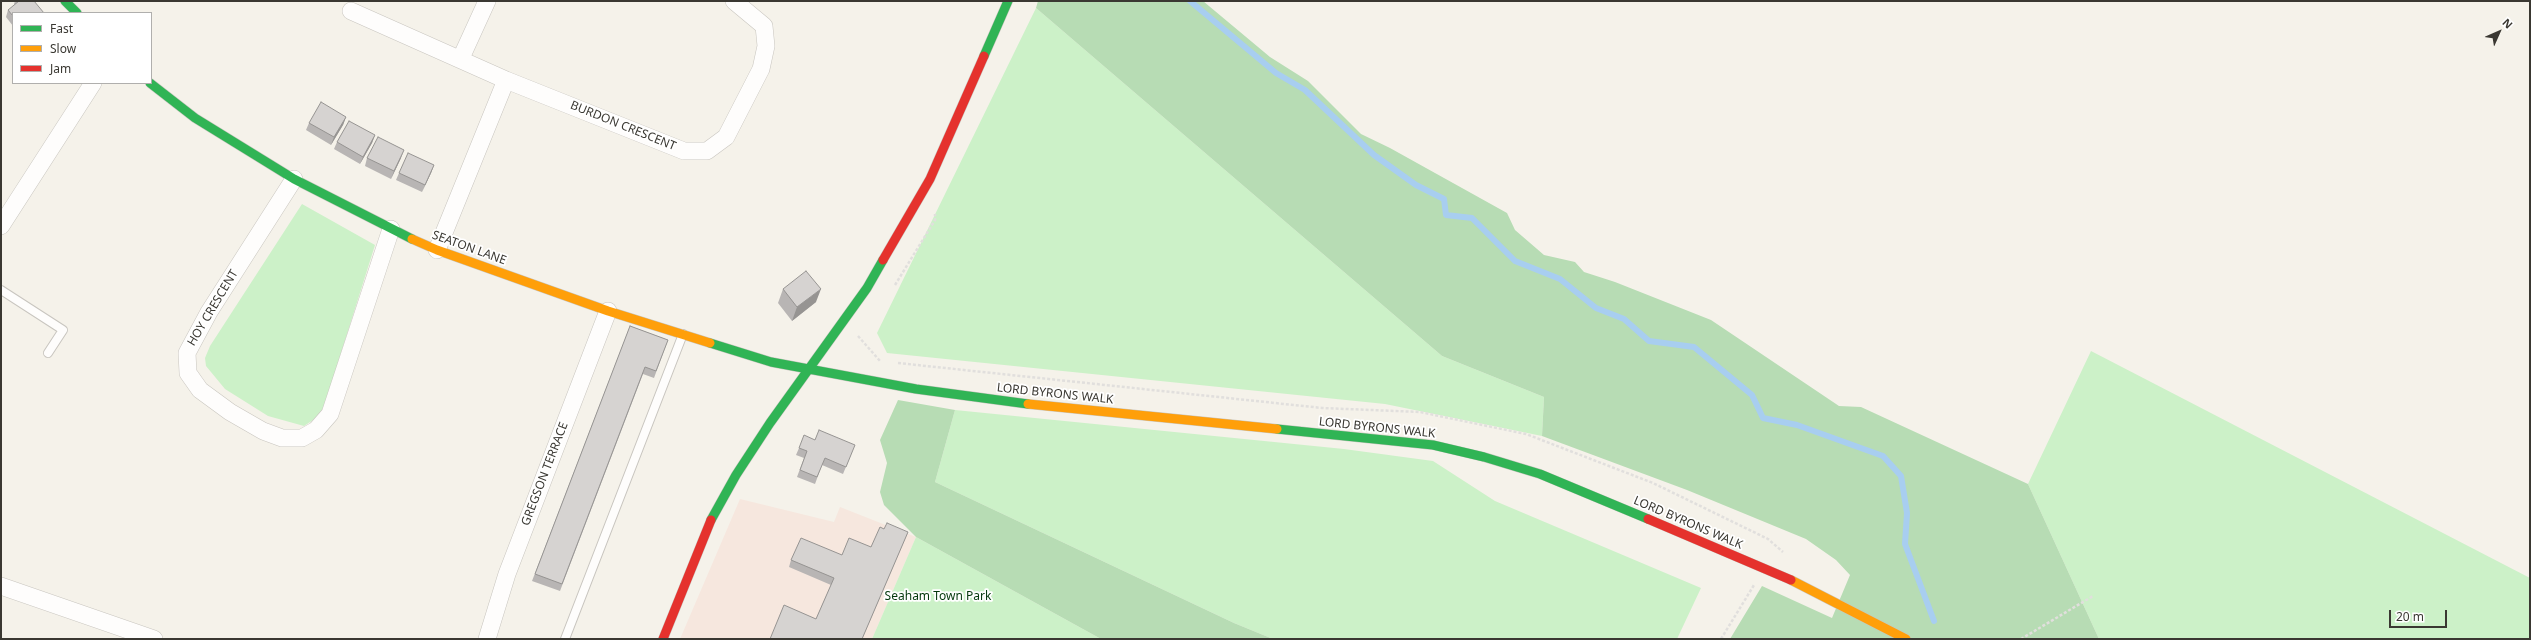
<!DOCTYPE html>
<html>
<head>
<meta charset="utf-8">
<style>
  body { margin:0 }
  #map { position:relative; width:2531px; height:640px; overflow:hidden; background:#f5f2ea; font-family:"Noto Sans",sans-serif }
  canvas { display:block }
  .frame { position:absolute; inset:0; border:2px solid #3a3832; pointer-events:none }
  .legend { position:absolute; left:12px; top:12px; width:140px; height:72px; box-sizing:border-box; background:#fff; border:1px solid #b0afad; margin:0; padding:5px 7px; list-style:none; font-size:12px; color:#3a3832 }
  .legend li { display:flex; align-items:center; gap:8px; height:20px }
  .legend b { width:20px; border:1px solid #b0afad }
  .north { position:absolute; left:2479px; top:12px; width:40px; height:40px; -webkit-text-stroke:3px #fff; paint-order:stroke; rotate:45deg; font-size:11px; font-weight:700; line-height:16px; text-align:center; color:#3a3832 }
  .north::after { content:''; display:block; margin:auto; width:14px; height:18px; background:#3a3832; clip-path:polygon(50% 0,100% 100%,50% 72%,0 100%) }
  .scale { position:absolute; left:2389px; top:610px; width:58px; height:18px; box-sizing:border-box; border:2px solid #3a3832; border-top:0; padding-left:5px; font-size:12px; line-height:14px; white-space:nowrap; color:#3a3832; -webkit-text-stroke:3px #fff; paint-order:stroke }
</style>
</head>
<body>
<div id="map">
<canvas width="2531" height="640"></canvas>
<div class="frame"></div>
<ul class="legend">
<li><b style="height:5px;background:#30b455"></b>Fast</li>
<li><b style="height:5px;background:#ff9f0a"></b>Slow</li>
<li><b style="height:5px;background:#e5322d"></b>Jam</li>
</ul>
<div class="north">N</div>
<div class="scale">20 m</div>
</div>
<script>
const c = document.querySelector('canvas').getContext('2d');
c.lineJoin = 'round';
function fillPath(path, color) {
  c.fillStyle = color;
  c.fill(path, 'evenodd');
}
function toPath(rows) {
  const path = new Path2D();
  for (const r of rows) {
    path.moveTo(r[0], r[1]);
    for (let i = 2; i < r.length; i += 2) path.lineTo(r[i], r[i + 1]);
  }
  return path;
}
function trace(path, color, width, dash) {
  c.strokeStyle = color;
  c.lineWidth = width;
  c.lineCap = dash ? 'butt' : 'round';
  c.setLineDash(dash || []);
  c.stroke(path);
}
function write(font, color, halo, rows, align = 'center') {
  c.font = font + ' "Noto Sans",sans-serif';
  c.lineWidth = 3.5;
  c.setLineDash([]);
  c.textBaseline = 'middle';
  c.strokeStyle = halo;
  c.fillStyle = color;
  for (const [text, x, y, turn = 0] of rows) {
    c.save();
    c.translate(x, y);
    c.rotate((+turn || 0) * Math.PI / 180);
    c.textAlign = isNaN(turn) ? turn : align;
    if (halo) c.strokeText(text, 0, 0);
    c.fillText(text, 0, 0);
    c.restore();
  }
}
fillPath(toPath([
  [740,499,834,522,840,507,916,537,872,639,680,639]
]), '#f6e7de');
fillPath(toPath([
  [1036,8,1442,356,1544,397,1542,436,1385,404,887,353,877,333],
  [302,204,375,245,325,404,319,416,304,426,268,416,225,389,206,366,205,358,210,346],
  [2091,351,2530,578,2530,639,2099,639,2028,484],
  [955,410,1344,449,1433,461,1495,501,1701,588,1677,639,1273,639,1234,623,935,482],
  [916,537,1101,639,872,639]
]), '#ccf1c8');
fillPath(toPath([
  [1038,1,1203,1,1270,57,1308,81,1361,134,1390,148,1507,213,1515,230,1544,255,1575,262,1584,272,1615,282,1711,320,1839,406,1861,407,2028,484,2099,639,1730,639,1762,586,1832,618,1850,575,1836,560,1806,539,1687,490,1542,436,1544,397,1442,356,1036,8],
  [898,400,955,410,935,482,1234,623,1273,639,1101,639,916,537,884,505,880,492,887,463,880,440]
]), '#b7dcb4');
trace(toPath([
  [1190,1,1276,73,1305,90,1374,155,1416,185,1444,199,1446,215,1472,218,1515,261,1560,279,1596,308,1624,319,1649,341,1694,347,1752,395,1763,418,1797,425,1883,456,1901,476,1907,513,1905,544,1934,621]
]), '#a8cef0', 6);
const lane = toPath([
  [1,290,63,330,48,353],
  [565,639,683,334]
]);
const street = toPath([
  [351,11,506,80,684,151,707,151,726,137,761,69,766,46,764,26,734,1],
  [461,58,487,1],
  [294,179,209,312,187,353,188,373,200,390,230,412,263,431,282,438,302,438,316,430,330,414,391,229],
  [1,226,93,83],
  [437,250,506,80],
  [1,586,154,639],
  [487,639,507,574,608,311]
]);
const fast = toPath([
  [65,1,77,13],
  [984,56,1008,1],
  [150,83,195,118,294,179,412,239],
  [710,343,771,362,916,389,1028,404],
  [1277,429,1433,445,1484,457,1540,474,1648,519],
  [711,520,736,475,770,423,867,288,883,260]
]);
const slow = toPath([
  [412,239,437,250,608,311,710,343],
  [1028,404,1277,429],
  [1791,580,1906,639]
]);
const jam = toPath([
  [883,260,930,179,984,56],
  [1648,519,1791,580],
  [663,639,711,520]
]);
trace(lane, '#c8c5bf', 10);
trace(street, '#c8c5bf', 18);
trace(fast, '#c8c5bf', 10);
trace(slow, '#c8c5bf', 10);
trace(jam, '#c8c5bf', 10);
trace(toPath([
  [895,285,935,220,935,214],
  [858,336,880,361],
  [898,363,1322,408,1420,412,1526,434,1653,483,1768,539,1783,552],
  [1721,639,1754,585],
  [2021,639,2093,596]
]), '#e1dfdd', 2.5, [3, 2]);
trace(lane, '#fefdfc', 8);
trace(street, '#fefdfc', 17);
trace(fast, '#30b455', 9);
trace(slow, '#ff9f0a', 9);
trace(jam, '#e5322d', 9);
fillPath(toPath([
  [15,1,34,1,13,13,13,26,6,17,8,10,15,5,14,4],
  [346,117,343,125,331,145,306,130,309,123],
  [375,135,372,143,360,164,334,149,337,142],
  [367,158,401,158,391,179,365,166],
  [434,165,431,173,422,192,396,180,399,173],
  [783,289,816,302,792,321,778,303],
  [630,326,668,340,654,378,643,374,560,591,532,581],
  [815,440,852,452,843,474,822,465,815,484,797,477,804,458,796,455,799,448],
  [884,529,908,532,862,639,770,639,816,619,831,585,789,567,791,560,842,555,871,547]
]), '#b8b5b4');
fillPath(toPath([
  [346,117,343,125,331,145,334,137],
  [375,135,372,143,360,164,363,157],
  [404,150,401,158,391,179,394,171],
  [434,165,431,173,422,192,425,185],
  [821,289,816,302,792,321,797,307]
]), '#969492');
const building = toPath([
  [19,1,34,1,44,13,13,13,13,16,8,10,19,1],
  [321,102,346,117,334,137,309,123,321,102],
  [349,121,375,135,363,157,337,142,349,121],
  [378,137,404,150,394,171,367,158,378,137],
  [408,153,434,165,425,185,399,173,408,153],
  [806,271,821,289,797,307,783,289,806,271],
  [630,326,668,340,656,371,645,367,562,584,535,574,630,326],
  [819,430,855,445,846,467,825,458,817,477,800,470,807,451,799,448,804,435,815,440,819,430],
  [887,523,908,532,862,639,770,639,784,605,816,619,834,578,791,560,801,538,842,555,849,538,871,547,880,527,884,529,887,523]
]);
fillPath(building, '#d6d3d1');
trace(building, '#969492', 1);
write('12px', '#3a3832', '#fff', [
  ["BURDON CRESCENT",623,126,22],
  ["SEATON LANE",469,248,20],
  ["HOY CRESCENT",213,308,-59],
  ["LORD BYRONS WALK",1055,394,6],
  ["LORD BYRONS WALK",1377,428,6],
  ["GREGSON TERRACE",545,474,-69],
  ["LORD BYRONS WALK",1688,523,23]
]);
write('12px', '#04380c', '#fff', [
  ["Seaham Town Park",938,597]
]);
</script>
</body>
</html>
